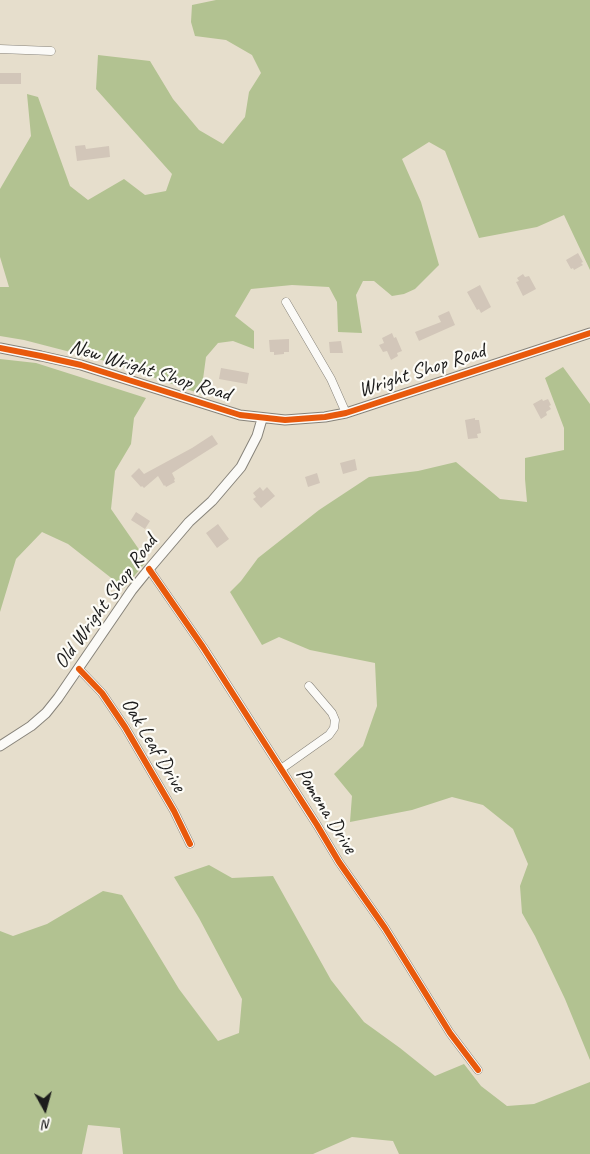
<!DOCTYPE html>
<html>
<head>
<meta charset="utf-8">
<style>
  body { margin:0 }
  #map { position:relative; width:590px; height:1154px; overflow:hidden; background:#e6decc; font-family:Caveat,sans-serif }
  canvas { display:block }
  .north { position:absolute; left:20px; top:1084px; width:50px; height:50px; -webkit-text-stroke:4px #fdfcf7; paint-order:stroke; rotate:173deg; font-size:14px; font-weight:700; line-height:20px; text-align:center; color:#1c1c1c }
  .north::after { content:''; display:block; margin:auto; width:18px; height:22px; background:#1c1c1c; clip-path:polygon(50% 0,100% 100%,50% 72%,0 100%) }
</style>
</head>
<body>
<div id="map">
<canvas width="590" height="1154"></canvas>
<div class="north">N</div>
</div>
<script>
const c = document.querySelector('canvas').getContext('2d');
c.lineJoin = 'round';
function fillPath(path, color) {
  c.fillStyle = color;
  c.fill(path, 'evenodd');
}
function toPath(rows) {
  const path = new Path2D();
  for (const r of rows) {
    path.moveTo(r[0], r[1]);
    for (let i = 2; i < r.length; i += 2) path.lineTo(r[i], r[i + 1]);
  }
  return path;
}
function trace(path, color, width, dash) {
  c.strokeStyle = color;
  c.lineWidth = width;
  c.lineCap = dash ? 'butt' : 'round';
  c.setLineDash(dash || []);
  c.stroke(path);
}
function write(font, color, halo, rows, align = 'center') {
  c.font = font + ' Caveat,sans-serif';
  c.lineWidth = 4.5;
  c.setLineDash([]);
  c.textBaseline = 'middle';
  c.strokeStyle = halo;
  c.fillStyle = color;
  for (const [text, x, y, turn = 0] of rows) {
    c.save();
    c.translate(x, y);
    c.rotate((+turn || 0) * Math.PI / 180);
    c.textAlign = isNaN(turn) ? turn : align;
    if (halo) c.strokeText(text, 0, 0);
    c.fillText(text, 0, 0);
    c.restore();
  }
}
fillPath(toPath([
  [216,0,590,0,590,270,564,215,537,227,479,238,445,151,429,142,402,159,421,202,439,265,415,289,404,294,392,296,374,281,363,281,356,295,362,333,338,332,337,302,329,287,292,285,251,289,235,316,254,331,254,349,233,341,218,343,206,357,201,394,109,362,24,340,0,336,0,287,9,287,0,257,0,189,31,136,27,94,38,97,70,186,88,200,124,179,145,195,166,191,172,174,96,89,98,55,150,61,173,99,199,130,223,144,245,117,249,92,261,73,252,55,226,40,195,36,191,22,192,5],
  [0,359,36,363,146,398,134,418,131,444,115,471,111,509,147,561,124,588,68,544,42,532,16,559,0,612],
  [563,367,590,404,590,1060,565,999,535,936,522,913,520,886,528,864,513,829,483,805,452,797,412,810,350,822,352,796,334,774,363,746,377,706,375,663,310,650,279,637,262,645,230,592,241,581,258,558,319,510,369,477,418,471,456,462,500,499,527,502,525,479,525,458,564,450,564,428,545,378],
  [209,865,232,878,273,876,331,980,364,1022,400,1048,435,1076,464,1064,481,1086,507,1106,534,1104,590,1082,590,1154,399,1154,393,1141,352,1137,313,1154,123,1154,120,1128,88,1125,82,1154,0,1154,0,931,13,936,47,924,103,891,122,895,179,989,218,1041,239,1033,242,999,199,918,174,877]
]), '#b2c291');
fillPath(toPath([
  [0,73,21,73,21,84,0,84],
  [85,145,86,149,109,146,110,157,77,161,75,146],
  [578,253,583,262,581,263,583,265,574,270,573,268,571,269,566,260],
  [523,274,525,277,529,276,536,289,523,296,516,282,519,281,517,278],
  [480,285,491,307,481,313,479,309,477,310,467,292],
  [449,311,455,325,419,341,415,332,441,322,438,316],
  [392,333,394,338,396,337,402,351,397,353,398,356,391,360,387,351,383,352,379,345,384,343,382,338],
  [289,339,289,352,284,352,284,354,274,355,274,352,270,352,269,340],
  [341,341,343,353,330,353,329,342],
  [221,368,249,373,247,384,219,379],
  [542,399,543,401,548,399,551,405,549,406,551,409,546,412,547,415,541,419,533,404],
  [475,418,475,420,479,420,481,433,477,434,478,438,468,439,465,420],
  [212,435,218,444,172,473,175,479,174,480,175,482,166,487,165,485,164,486,158,476,144,488,142,486,141,487,131,476,139,468,144,474,192,448],
  [355,459,357,470,343,474,340,463],
  [317,473,320,483,308,487,305,477],
  [260,487,263,491,267,487,275,496,261,508,253,499,256,497,253,493],
  [136,512,150,521,145,529,131,520],
  [218,524,229,539,217,548,206,533]
]), '#d2c6b9');
const minor = toPath([
  [0,49,51,51],
  [286,302,331,379,346,413],
  [149,569,203,647,317,825,339,862,385,928,450,1033,478,1070],
  [79,669,102,693,125,727,174,811,190,844],
  [281,769,329,735,334,728,335,720,332,713,309,686]
]);
const tertiary = toPath([
  [0,348,41,356,81,365,240,415,285,420,325,417,346,413,590,333],
  [0,746,31,726,46,713,58,698,132,590,149,569,189,522,212,501,241,467,257,436,262,419]
]);
trace(minor, '#87837a', 9);
trace(tertiary, '#87837a', 11);
trace(minor, '#fbfaf7', 8);
trace(tertiary, '#fbfaf7', 9);
trace(toPath([
  [0,348,41,356,81,365,240,415,285,420,325,417,346,413,590,333],
  [149,569,203,647,317,825,339,862,385,928,450,1033,478,1070],
  [79,669,102,693,125,727,174,811,190,844]
]), '#e8590c', 6);
write('21px', '#1c1c1c', '#fdfcf7', [
  ["New Wright Shop Road",150,371,17],
  ["Wright Shop Road",422,371,-18],
  ["Old Wright Shop Road",106,602,-54],
  ["Oak Leaf Drive",153,745,59],
  ["Pomona Drive",326,811,58]
]);
</script>
</body>
</html>
